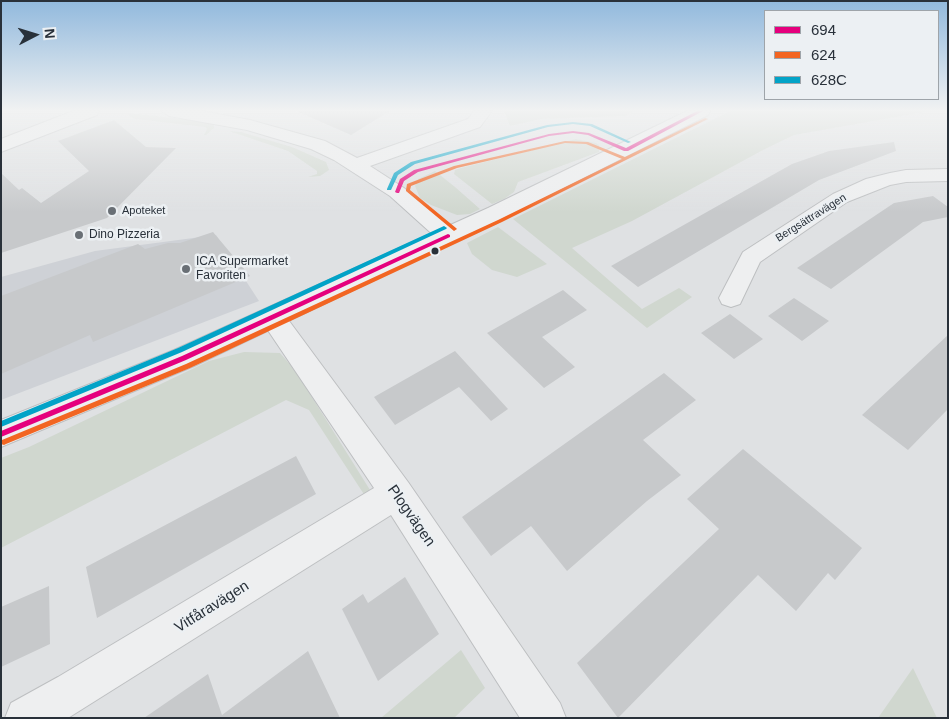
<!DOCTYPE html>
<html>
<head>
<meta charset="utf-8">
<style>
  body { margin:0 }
  #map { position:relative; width:949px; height:719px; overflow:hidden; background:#dfe1e3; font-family:Arial,sans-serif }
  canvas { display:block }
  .frame { position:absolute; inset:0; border:2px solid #29313a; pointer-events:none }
  .legend { position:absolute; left:764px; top:10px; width:175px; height:90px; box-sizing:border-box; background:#ecf0f3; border:1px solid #9ea4a9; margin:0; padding:6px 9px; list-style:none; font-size:15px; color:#29313a }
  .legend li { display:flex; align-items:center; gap:10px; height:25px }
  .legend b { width:25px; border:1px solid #9ea4a9 }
  .north { position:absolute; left:10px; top:10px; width:50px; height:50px; -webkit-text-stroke:4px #ecf0f3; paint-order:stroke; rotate:85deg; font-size:14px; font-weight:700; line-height:20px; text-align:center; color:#29313a }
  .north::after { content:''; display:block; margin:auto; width:18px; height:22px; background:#29313a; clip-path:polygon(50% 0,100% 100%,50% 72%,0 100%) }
</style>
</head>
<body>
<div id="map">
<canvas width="949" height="719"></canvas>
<div class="frame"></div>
<ul class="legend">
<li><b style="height:6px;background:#e5007d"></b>694</li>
<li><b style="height:6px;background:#f26522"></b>624</li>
<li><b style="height:6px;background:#02a3c7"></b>628C</li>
</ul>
<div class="north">N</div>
</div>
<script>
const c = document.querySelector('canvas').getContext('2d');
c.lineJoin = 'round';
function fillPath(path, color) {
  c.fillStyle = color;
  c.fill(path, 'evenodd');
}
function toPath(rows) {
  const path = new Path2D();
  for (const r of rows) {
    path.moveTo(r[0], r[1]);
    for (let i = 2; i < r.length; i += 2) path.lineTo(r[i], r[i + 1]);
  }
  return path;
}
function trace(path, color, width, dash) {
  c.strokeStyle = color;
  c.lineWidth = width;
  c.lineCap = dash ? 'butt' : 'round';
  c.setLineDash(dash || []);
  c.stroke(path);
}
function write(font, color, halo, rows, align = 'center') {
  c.font = font + ' Arial,sans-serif';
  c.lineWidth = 5;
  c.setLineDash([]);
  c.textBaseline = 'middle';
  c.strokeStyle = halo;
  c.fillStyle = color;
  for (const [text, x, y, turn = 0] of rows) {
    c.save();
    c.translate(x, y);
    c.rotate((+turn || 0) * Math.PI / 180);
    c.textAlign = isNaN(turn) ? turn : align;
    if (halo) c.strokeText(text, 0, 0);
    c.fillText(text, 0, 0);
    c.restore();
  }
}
fillPath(toPath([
  [216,235,259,301,1,400,1,277,95,251]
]), '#ced1d6');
fillPath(toPath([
  [504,111,634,111,625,116,541,119,510,126],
  [730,111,930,111,794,135,763,150,632,221,572,248,642,309,679,288,692,297,647,328,513,219],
  [130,113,209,122,214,125,214,128,206,135,204,135,207,129,205,127,135,119,128,115],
  [229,131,241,132,292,147,326,162,329,170,320,176,308,177,317,174,317,171,288,151],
  [576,139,596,143,599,145,599,152,518,182,514,192,504,199,492,204,454,174,455,170,461,168],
  [435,171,455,187,480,209,470,214,457,215,431,205,420,198,415,186,418,179],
  [498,227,547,264,517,277,492,270,472,254,467,243],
  [244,352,280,353,295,370,375,498,369,502,309,410,286,400,1,548,1,458,29,447,209,361],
  [461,650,485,688,454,718,381,718],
  [913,668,937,718,878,718]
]), '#d0d7cf');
fillPath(toPath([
  [296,111,390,111,351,135],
  [114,120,146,147,176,148,107,218,1,253,1,173,19,190,22,188,41,203,89,171,58,141],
  [894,142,896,151,819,180,638,287,611,266,792,164,829,151],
  [933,196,948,207,948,217,923,222,831,289,797,268,894,203],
  [213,232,250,276,93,342,90,335,1,374,1,296,138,244,145,249,168,243,180,243],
  [563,290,587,310,542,337,575,367,544,388,487,333],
  [794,298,829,321,802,341,768,316],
  [730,314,763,339,734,359,701,333],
  [948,335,948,409,908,450,862,415],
  [455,351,508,409,491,421,459,387,395,425,374,397],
  [664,373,696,400,643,440,681,475,647,501,567,571,531,526,491,556,462,517],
  [743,449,862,548,835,580,828,573,796,611,758,575,618,718,577,663,719,529,687,499],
  [296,456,316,494,97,618,86,567],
  [405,577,439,634,378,681,342,609,363,594,368,603],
  [49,586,50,644,1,667,1,607],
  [308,651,340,718,144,718,208,674,222,715]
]), '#c7c9cb');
const minor = toPath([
  [73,111,99,111,97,115,1,152,1,139,73,111],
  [161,111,202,111,250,120,325,141,357,158,468,119,474,111,492,111,480,127,370,166,404,188,456,231,459,236,456,241,448,243,440,241,390,196,334,160,311,149,247,130,169,116,161,111],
  [948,169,948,181,906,182,890,185,847,202,760,262,740,304,731,307,722,304,719,298,743,252,833,194,866,179,890,173,906,170,948,169],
  [272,308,281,310,408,482,560,703,566,718,520,718,391,515,68,718,5,718,11,703,58,677,374,488,259,317,263,310,272,308]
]);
const tertiary = toPath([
  [687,111,710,111,708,115,504,218,194,366,1,447,1,420,174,350,488,208,687,111]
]);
trace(minor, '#bdbfc1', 2);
trace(tertiary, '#bdbfc1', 2);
fillPath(minor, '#eeeff0');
fillPath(tertiary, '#eeeff0');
fillPath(toPath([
  [697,111,703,111,628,151,624,151,588,135,573,133,549,136,418,172,404,181,399,193,397,193,395,192,400,179,414,170,549,134,573,131,589,133,626,148,697,111],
  [448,234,450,235,450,237,186,360,1,437,1,431,182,356,448,234]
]), '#e5007d');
fillPath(toPath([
  [705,118,708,119,502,222,190,368,6,444,4,445,1,444,2,440,186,364,498,220,622,159,586,144,565,143,457,168,411,186,410,190,456,228,457,229,454,231,406,191,406,190,407,184,454,166,565,141,588,142,625,157,705,118]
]), '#f26522');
fillPath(toPath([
  [573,122,592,124,631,142,628,143,590,126,573,124,548,127,415,164,398,175,391,190,387,190,387,189,394,173,411,162,547,125,573,122],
  [444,226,447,228,446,229,182,352,1,427,1,421,178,348,444,226]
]), '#02a3c7');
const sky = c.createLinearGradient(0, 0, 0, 212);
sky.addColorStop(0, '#91b9dd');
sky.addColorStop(0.52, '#f1f2f2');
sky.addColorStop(1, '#f1f2f200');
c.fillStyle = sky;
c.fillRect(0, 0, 949, 212);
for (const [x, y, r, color] of [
  [112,211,5,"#696f75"],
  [79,235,5,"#696f75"],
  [435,251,4.5,"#29313a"],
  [186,269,5,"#696f75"]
]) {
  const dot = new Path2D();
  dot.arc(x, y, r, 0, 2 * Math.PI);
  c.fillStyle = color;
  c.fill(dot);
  trace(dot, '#ecf0f3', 2);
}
write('11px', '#29313a', '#ecf0f3', [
  ["Apoteket",122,211]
], 'left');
write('11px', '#29313a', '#ecf0f3', [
  ["Bergsättravägen",811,218,-32]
]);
write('12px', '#29313a', '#ecf0f3', [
  ["Dino Pizzeria",89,235],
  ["ICA Supermarket",196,262],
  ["Favoriten",196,276]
], 'left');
write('15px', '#29313a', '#ecf0f3', [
  ["Plogvägen",411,516,55],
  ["Vitfåravägen",212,607,-32]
]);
</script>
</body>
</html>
